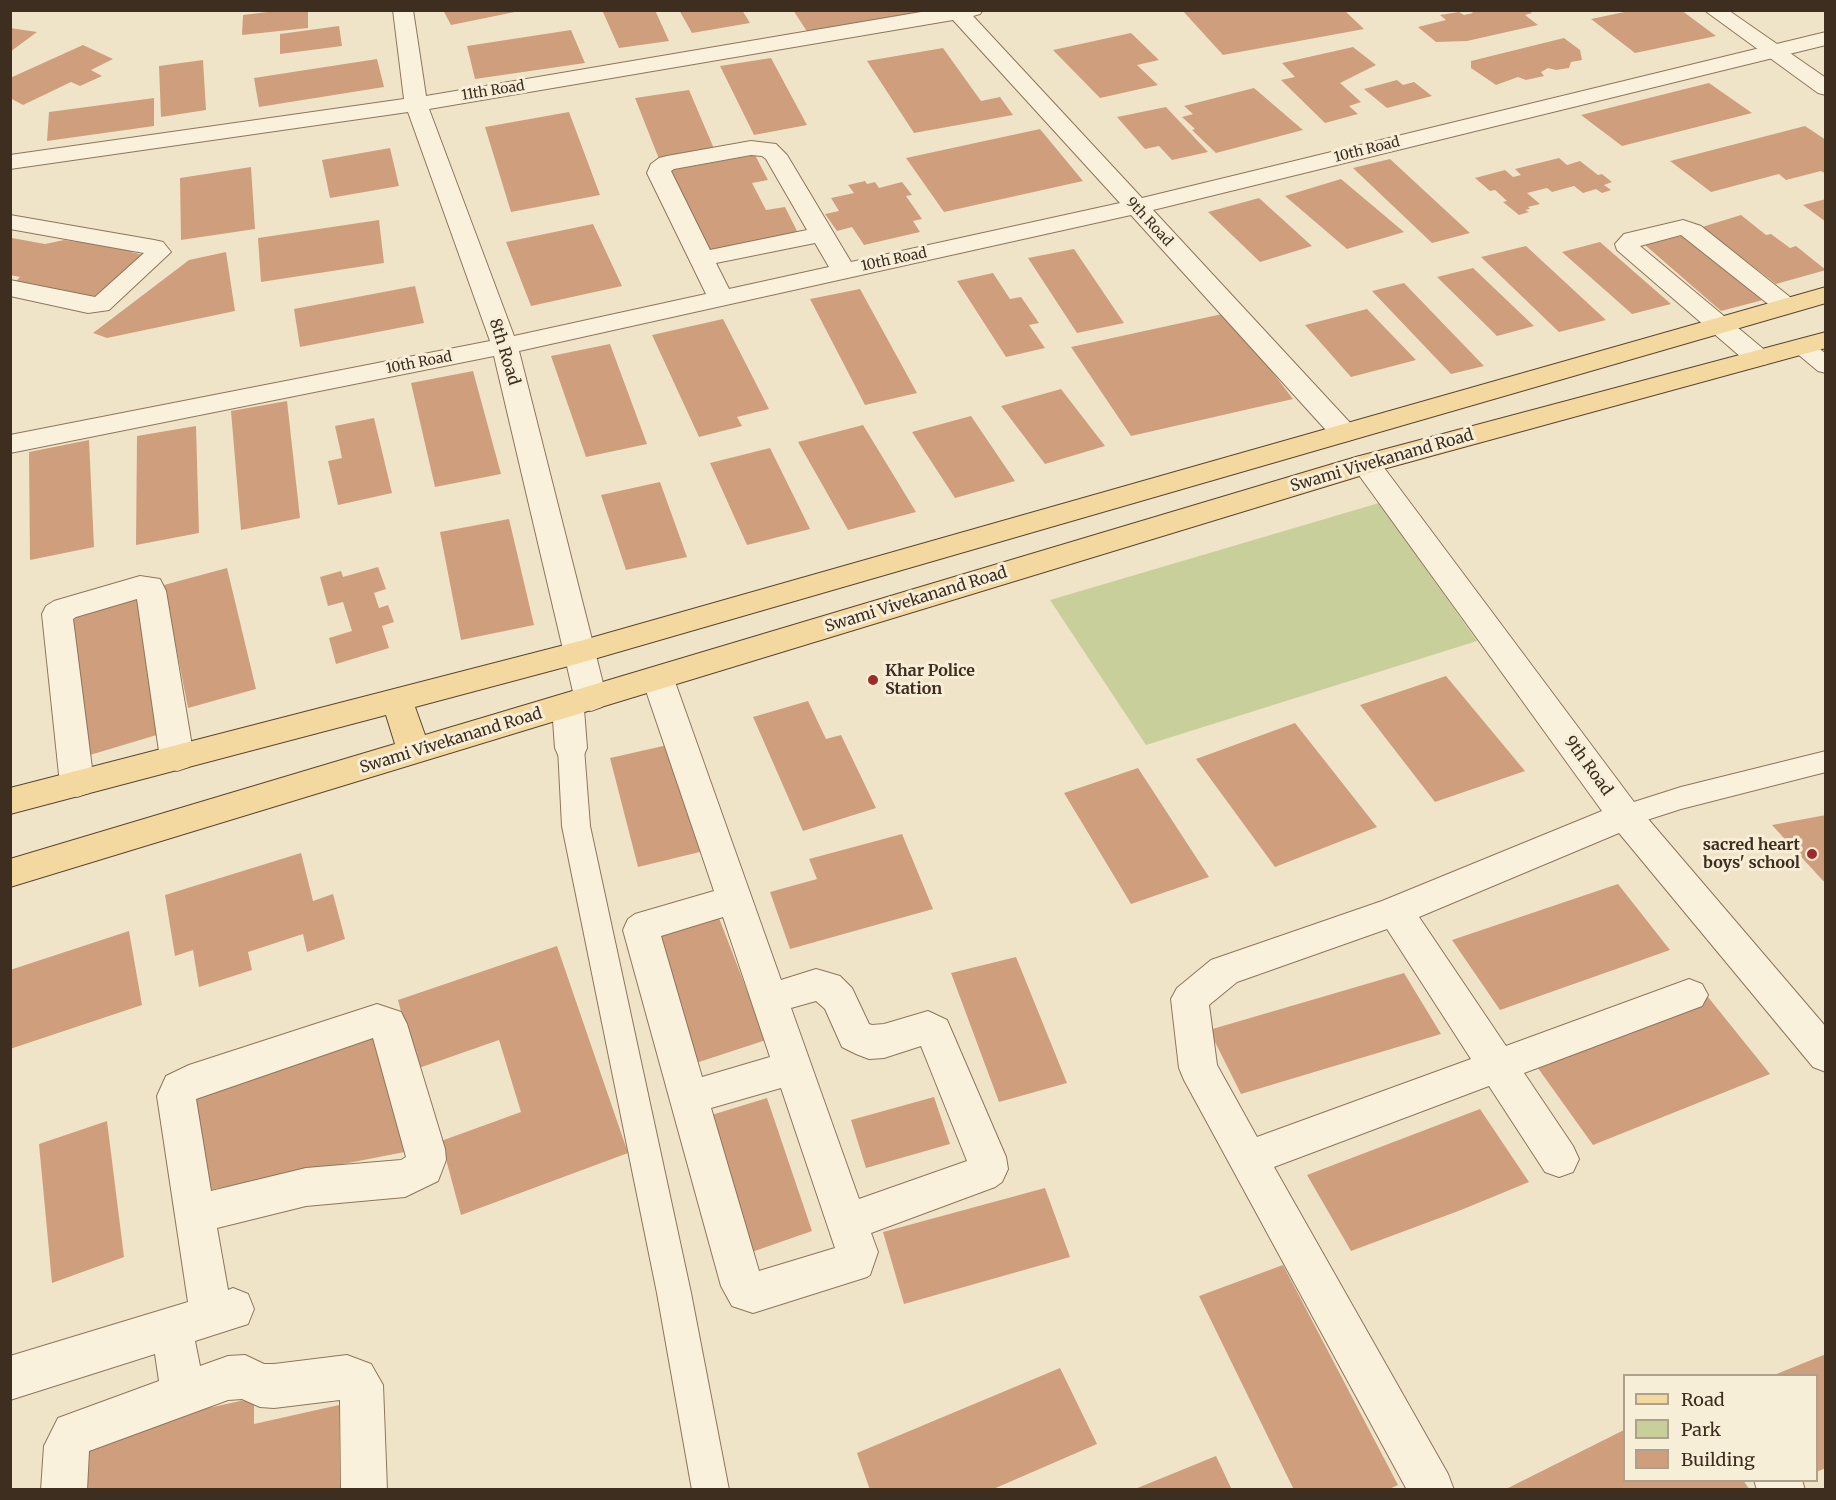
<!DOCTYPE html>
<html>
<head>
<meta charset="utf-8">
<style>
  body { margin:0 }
  #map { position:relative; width:1836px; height:1500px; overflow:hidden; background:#f0e4c8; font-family:Merriweather,serif }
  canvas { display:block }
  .frame { position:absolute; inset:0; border:12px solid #3d2e20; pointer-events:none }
  .legend { position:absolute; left:1623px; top:1374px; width:195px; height:108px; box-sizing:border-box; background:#f7eed8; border:2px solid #ada18e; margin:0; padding:8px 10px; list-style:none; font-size:18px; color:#3d2e20 }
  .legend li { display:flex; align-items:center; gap:12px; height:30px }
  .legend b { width:30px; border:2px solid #ada18e }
</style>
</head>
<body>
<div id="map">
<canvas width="1836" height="1500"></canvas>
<div class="frame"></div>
<ul class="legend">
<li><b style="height:8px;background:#f3d9a0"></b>Road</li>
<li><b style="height:16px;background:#c9cf9b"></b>Park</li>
<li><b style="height:16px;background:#cf9f7d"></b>Building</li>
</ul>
</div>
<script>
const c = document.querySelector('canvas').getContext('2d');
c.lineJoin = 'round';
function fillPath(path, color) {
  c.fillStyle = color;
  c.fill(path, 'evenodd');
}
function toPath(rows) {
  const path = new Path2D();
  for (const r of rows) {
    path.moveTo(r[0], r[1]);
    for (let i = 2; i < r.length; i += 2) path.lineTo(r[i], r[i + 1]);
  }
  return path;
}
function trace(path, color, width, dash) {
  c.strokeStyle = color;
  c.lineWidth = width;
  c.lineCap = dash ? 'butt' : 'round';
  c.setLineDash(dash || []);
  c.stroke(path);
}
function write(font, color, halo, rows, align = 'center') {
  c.font = font + ' Merriweather,serif';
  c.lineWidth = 6;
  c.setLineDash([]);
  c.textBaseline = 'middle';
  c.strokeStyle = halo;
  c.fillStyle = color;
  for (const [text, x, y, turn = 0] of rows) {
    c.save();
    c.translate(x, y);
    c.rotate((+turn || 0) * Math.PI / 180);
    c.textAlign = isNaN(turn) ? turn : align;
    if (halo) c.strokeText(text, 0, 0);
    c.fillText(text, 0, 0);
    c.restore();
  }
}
fillPath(toPath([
  [1379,503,1477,641,1146,745,1050,600]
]), '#c9cf9b');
fillPath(toPath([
  [284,10,308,10,308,28,242,35,243,15],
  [443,10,515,10,515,12,451,25],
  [602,10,655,10,669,41,619,48],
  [679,10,742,10,750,23,692,33],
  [793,10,915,10,920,16,810,36],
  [1182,10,1344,10,1364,29,1223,55],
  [1470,10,1528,10,1532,13,1525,15,1538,25,1467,41,1436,42,1418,27,1446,20,1440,15,1459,12,1464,15,1473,13],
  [1634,10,1681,10,1716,36,1635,53,1591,19],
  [339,26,342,46,280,54,280,34],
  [10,28,37,32,10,52],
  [571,30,585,63,475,79,467,46],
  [1131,33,1159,60,1137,65,1158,85,1100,98,1053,50],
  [1564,38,1580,50,1582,60,1571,62,1569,68,1556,70,1548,68,1541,72,1544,76,1526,80,1518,77,1496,85,1471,68,1471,61],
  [83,45,113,59,91,70,102,76,80,86,71,82,23,105,10,98,10,78],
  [1353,47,1376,65,1340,83,1361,102,1349,106,1358,114,1325,123,1281,80,1295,77,1282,63],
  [943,48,981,101,1000,97,1013,115,914,133,867,61],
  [771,58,807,125,754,135,720,66],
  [377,59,384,87,259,107,254,78],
  [203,60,206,110,161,117,159,66],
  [1397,80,1403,85,1414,82,1432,96,1387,108,1364,89],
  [1709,83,1752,113,1622,146,1581,115],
  [1254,88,1303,130,1216,153,1192,130,1195,129,1182,117,1193,114,1184,106],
  [689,90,715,151,659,159,635,98],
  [154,98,154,126,47,141,49,112],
  [1166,107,1208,152,1172,160,1159,146,1145,149,1117,117],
  [569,112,600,195,511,212,485,127],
  [1805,126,1826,140,1826,174,1821,171,1786,180,1779,174,1711,192,1670,161],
  [1040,129,1083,181,944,212,906,158],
  [390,148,399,186,330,198,322,160],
  [755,155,768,180,752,183,766,210,785,207,798,233,708,250,671,170],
  [1559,158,1567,165,1580,161,1598,175,1602,174,1612,182,1604,185,1611,190,1602,193,1596,189,1583,193,1574,186,1552,192,1547,188,1527,193,1540,204,1528,207,1530,209,1525,210,1529,212,1519,215,1503,202,1507,201,1495,190,1490,191,1475,178,1505,170,1513,177,1521,175,1515,169],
  [1390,159,1470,233,1432,243,1353,168],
  [251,167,255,229,181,240,180,178],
  [1341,179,1404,232,1347,249,1285,196],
  [865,181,867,184,875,182,879,188,902,182,912,195,906,196,922,219,913,221,920,232,864,245,852,227,837,231,825,214,839,211,831,198,854,193,848,185],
  [1259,198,1312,246,1260,262,1208,212],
  [1826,199,1826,222,1803,205],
  [1741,215,1766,235,1771,234,1790,248,1796,246,1826,270,1776,284,1702,227],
  [379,220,384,263,261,282,258,238],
  [593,224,622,286,531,306,506,242],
  [1685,235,1763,300,1721,311,1645,245],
  [12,238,45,244,64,240,78,242,93,239,137,247,131,252,144,255,95,301,13,284,20,277,10,275],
  [1600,242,1671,304,1632,314,1562,252],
  [1526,246,1606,320,1559,332,1481,257],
  [1074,249,1124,323,1077,333,1028,258],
  [226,252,235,311,107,338,93,333,189,260],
  [1473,268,1534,326,1497,336,1437,277],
  [993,273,1010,299,1021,297,1039,323,1029,325,1045,348,1006,357,957,281],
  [1404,283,1484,366,1451,374,1372,291],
  [415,286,424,323,300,347,294,309],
  [860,289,917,393,865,405,810,299],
  [1367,309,1416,360,1351,377,1305,325],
  [1227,313,1293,399,1131,436,1071,347],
  [723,319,769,409,737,417,742,426,699,437,652,335],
  [610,344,647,444,586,457,551,356],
  [473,371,501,474,435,487,411,383],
  [1061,389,1105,446,1045,464,1001,406],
  [287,401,300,518,241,530,231,411],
  [971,416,1015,481,955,498,912,432],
  [374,418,392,493,338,505,328,461,342,458,335,426],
  [863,425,916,512,848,530,798,442],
  [196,426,199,533,136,545,137,436],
  [89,440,94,547,30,560,29,452],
  [770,448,810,529,747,545,710,463],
  [660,482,687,557,626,570,601,495],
  [509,519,534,625,461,640,440,532],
  [378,567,386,589,374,593,379,608,388,605,394,622,382,626,389,648,336,664,329,638,352,631,343,602,328,606,320,577,341,571,343,577],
  [227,568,256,689,188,708,164,585],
  [138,594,160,734,80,758,66,614],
  [1446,676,1525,771,1435,802,1360,705],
  [808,701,826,739,841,735,876,808,803,831,753,717],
  [1295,723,1377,827,1275,867,1196,759],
  [672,744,704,851,638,867,610,758],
  [1138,768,1209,877,1131,904,1064,793],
  [1826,815,1826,884,1772,825],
  [902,834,933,909,790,949,770,892,817,879,809,859],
  [301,853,313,901,333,894,345,939,307,952,303,934,248,952,252,970,199,987,193,950,175,956,165,895],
  [1618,884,1670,950,1500,1010,1452,940],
  [719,918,766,1040,696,1063,653,939],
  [129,931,142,1005,10,1049,10,970],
  [557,946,628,1153,461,1215,441,1141,521,1112,499,1040,416,1069,398,1000],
  [1016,957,1067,1083,999,1102,951,973],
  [1404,973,1441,1034,1241,1094,1209,1030],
  [1708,997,1770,1074,1593,1145,1535,1064],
  [378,1030,410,1151,204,1191,182,1097],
  [934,1097,950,1144,866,1168,851,1120],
  [767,1098,812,1231,749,1253,705,1117],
  [1480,1109,1529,1182,1461,1210,1351,1251,1307,1175],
  [107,1121,124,1257,52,1283,39,1144],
  [1045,1188,1070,1257,904,1304,883,1232],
  [1283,1265,1398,1485,1387,1490,1294,1490,1199,1296],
  [1826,1354,1826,1468,1816,1472,1816,1376,1774,1375],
  [1060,1368,1097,1444,991,1490,870,1490,857,1453],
  [254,1398,254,1424,339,1405,340,1490,79,1490,84,1435],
  [1624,1430,1624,1480,1743,1480,1750,1490,1504,1490],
  [1216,1456,1232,1490,1135,1490,1135,1489]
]), '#cf9f7d');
const service = toPath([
  [1802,339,1810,341,1826,354,1826,373,1818,371,1794,351,1791,346,1794,341,1802,339],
  [571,738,581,741,584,748,590,826,691,1293,729,1490,692,1490,657,1293,562,826,558,748,561,741,571,738],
  [1826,751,1826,772,1681,809,1625,827,1615,824,1611,816,1615,808,1681,787,1826,751]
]);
const minor = toPath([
  [393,10,413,10,426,96,933,10,983,10,980,14,973,16,1142,198,1826,32,1826,45,1153,210,1354,427,1358,433,1354,439,1344,442,1334,439,1131,215,519,351,607,699,602,707,591,711,584,709,587,748,583,757,571,761,559,757,555,748,552,706,557,697,568,694,574,696,494,356,10,453,10,435,490,341,408,112,10,169,10,155,404,99,393,10],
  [953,20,1120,203,851,262,787,155,776,144,751,141,667,156,659,158,651,164,647,173,706,294,514,336,429,109,953,20],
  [751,155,762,156,766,159,807,230,710,250,671,171,674,169,751,155],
  [815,243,829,267,729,289,716,263,815,243],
  [10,215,154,240,163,242,171,252,109,310,88,313,10,296,10,280,95,297,144,253,10,229,10,215],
  [1683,220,1701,226,1795,301,1799,306,1795,311,1786,314,1777,311,1681,235,1640,246,1767,352,1771,358,1767,364,1758,366,1749,364,1617,250,1615,244,1624,234,1683,220],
  [1366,455,1376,457,1637,806,1826,1027,1826,1072,1813,1067,1619,833,1419,917,1506,1046,1689,979,1702,984,1708,995,1702,1006,1524,1073,1573,1146,1579,1159,1573,1172,1559,1177,1545,1172,1489,1086,1274,1167,1448,1474,1454,1490,1407,1490,1184,1080,1179,1068,1171,999,1177,988,1211,960,1382,901,1602,811,1356,471,1352,464,1356,457,1366,455],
  [1387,929,1471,1059,1257,1137,1217,1065,1209,1005,1237,982,1387,929],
  [140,576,160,579,166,591,194,758,189,767,177,771,165,767,160,758,137,599,76,617,73,619,94,784,89,793,77,797,65,793,60,784,42,614,46,606,54,601,140,576],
  [658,667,669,671,674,679,781,980,816,969,840,976,852,988,869,1024,872,1025,884,1024,928,1011,947,1020,1006,1157,1008,1169,1002,1182,995,1187,871,1233,878,1252,870,1275,867,1277,753,1313,732,1306,721,1286,623,930,628,919,635,914,714,891,642,679,647,671,658,667],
  [723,917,770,1057,702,1077,661,936,723,917],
  [816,1001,825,1009,842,1047,856,1054,869,1059,884,1058,921,1046,967,1161,859,1199,791,1008,816,1001],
  [781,1088,835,1248,759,1271,711,1108,781,1088],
  [377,1004,401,1012,407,1024,445,1149,446,1160,438,1181,405,1197,306,1206,217,1228,228,1290,233,1288,248,1294,254,1309,248,1324,195,1341,200,1366,228,1356,245,1355,264,1364,274,1364,347,1355,371,1364,383,1385,387,1490,341,1490,340,1400,274,1408,260,1407,242,1399,228,1400,89,1451,87,1490,41,1490,44,1446,58,1418,159,1381,155,1354,10,1400,10,1356,188,1302,157,1096,166,1076,189,1065,377,1004],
  [373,1038,406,1157,401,1160,306,1168,211,1191,196,1099,373,1038],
  [1754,1480,1802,1480,1805,1490,1757,1490,1754,1480]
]);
const tertiary = toPath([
  [1704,10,1728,10,1826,78,1826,95,1818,93,1704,10]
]);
const primary = toPath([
  [1826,287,1826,303,580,663,415,707,425,735,1356,457,1826,332,1826,348,1376,471,10,887,10,859,395,744,386,715,10,814,10,788,580,641,1826,287]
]);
trace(service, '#8d765c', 2);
trace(minor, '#8d765c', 2);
trace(tertiary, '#8d765c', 2);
trace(primary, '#5b4430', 2);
fillPath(service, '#faf1dc');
fillPath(minor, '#faf1dc');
fillPath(tertiary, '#faf1dc');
fillPath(primary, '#f3d9a0');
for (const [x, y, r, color] of [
  [873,680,6,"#9e2a2b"],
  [1812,854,6,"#9e2a2b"]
]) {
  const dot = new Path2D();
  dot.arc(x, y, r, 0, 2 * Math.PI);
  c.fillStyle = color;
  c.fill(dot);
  trace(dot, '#f7eed8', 2);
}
write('14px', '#3d2e20', '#f7eed8', [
  ["11th Road",493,91,-9],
  ["10th Road",1367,150,-14],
  ["9th Road",1149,222,47],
  ["10th Road",894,260,-12],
  ["10th Road",419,363,-11]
]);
write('16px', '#3d2e20', '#f7eed8', [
  ["8th Road",504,352,73],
  ["Swami Vivekanand Road",1382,461,-16],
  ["Swami Vivekanand Road",916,600,-17],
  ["Swami Vivekanand Road",451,741,-17],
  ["9th Road",1588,766,54]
]);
write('bold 16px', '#3d2e20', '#f7eed8', [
  ["Khar Police",885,671],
  ["Station",885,689],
  ["sacred heart",1800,845,"right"],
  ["boys' school",1800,863,"right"]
], 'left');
</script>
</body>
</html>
